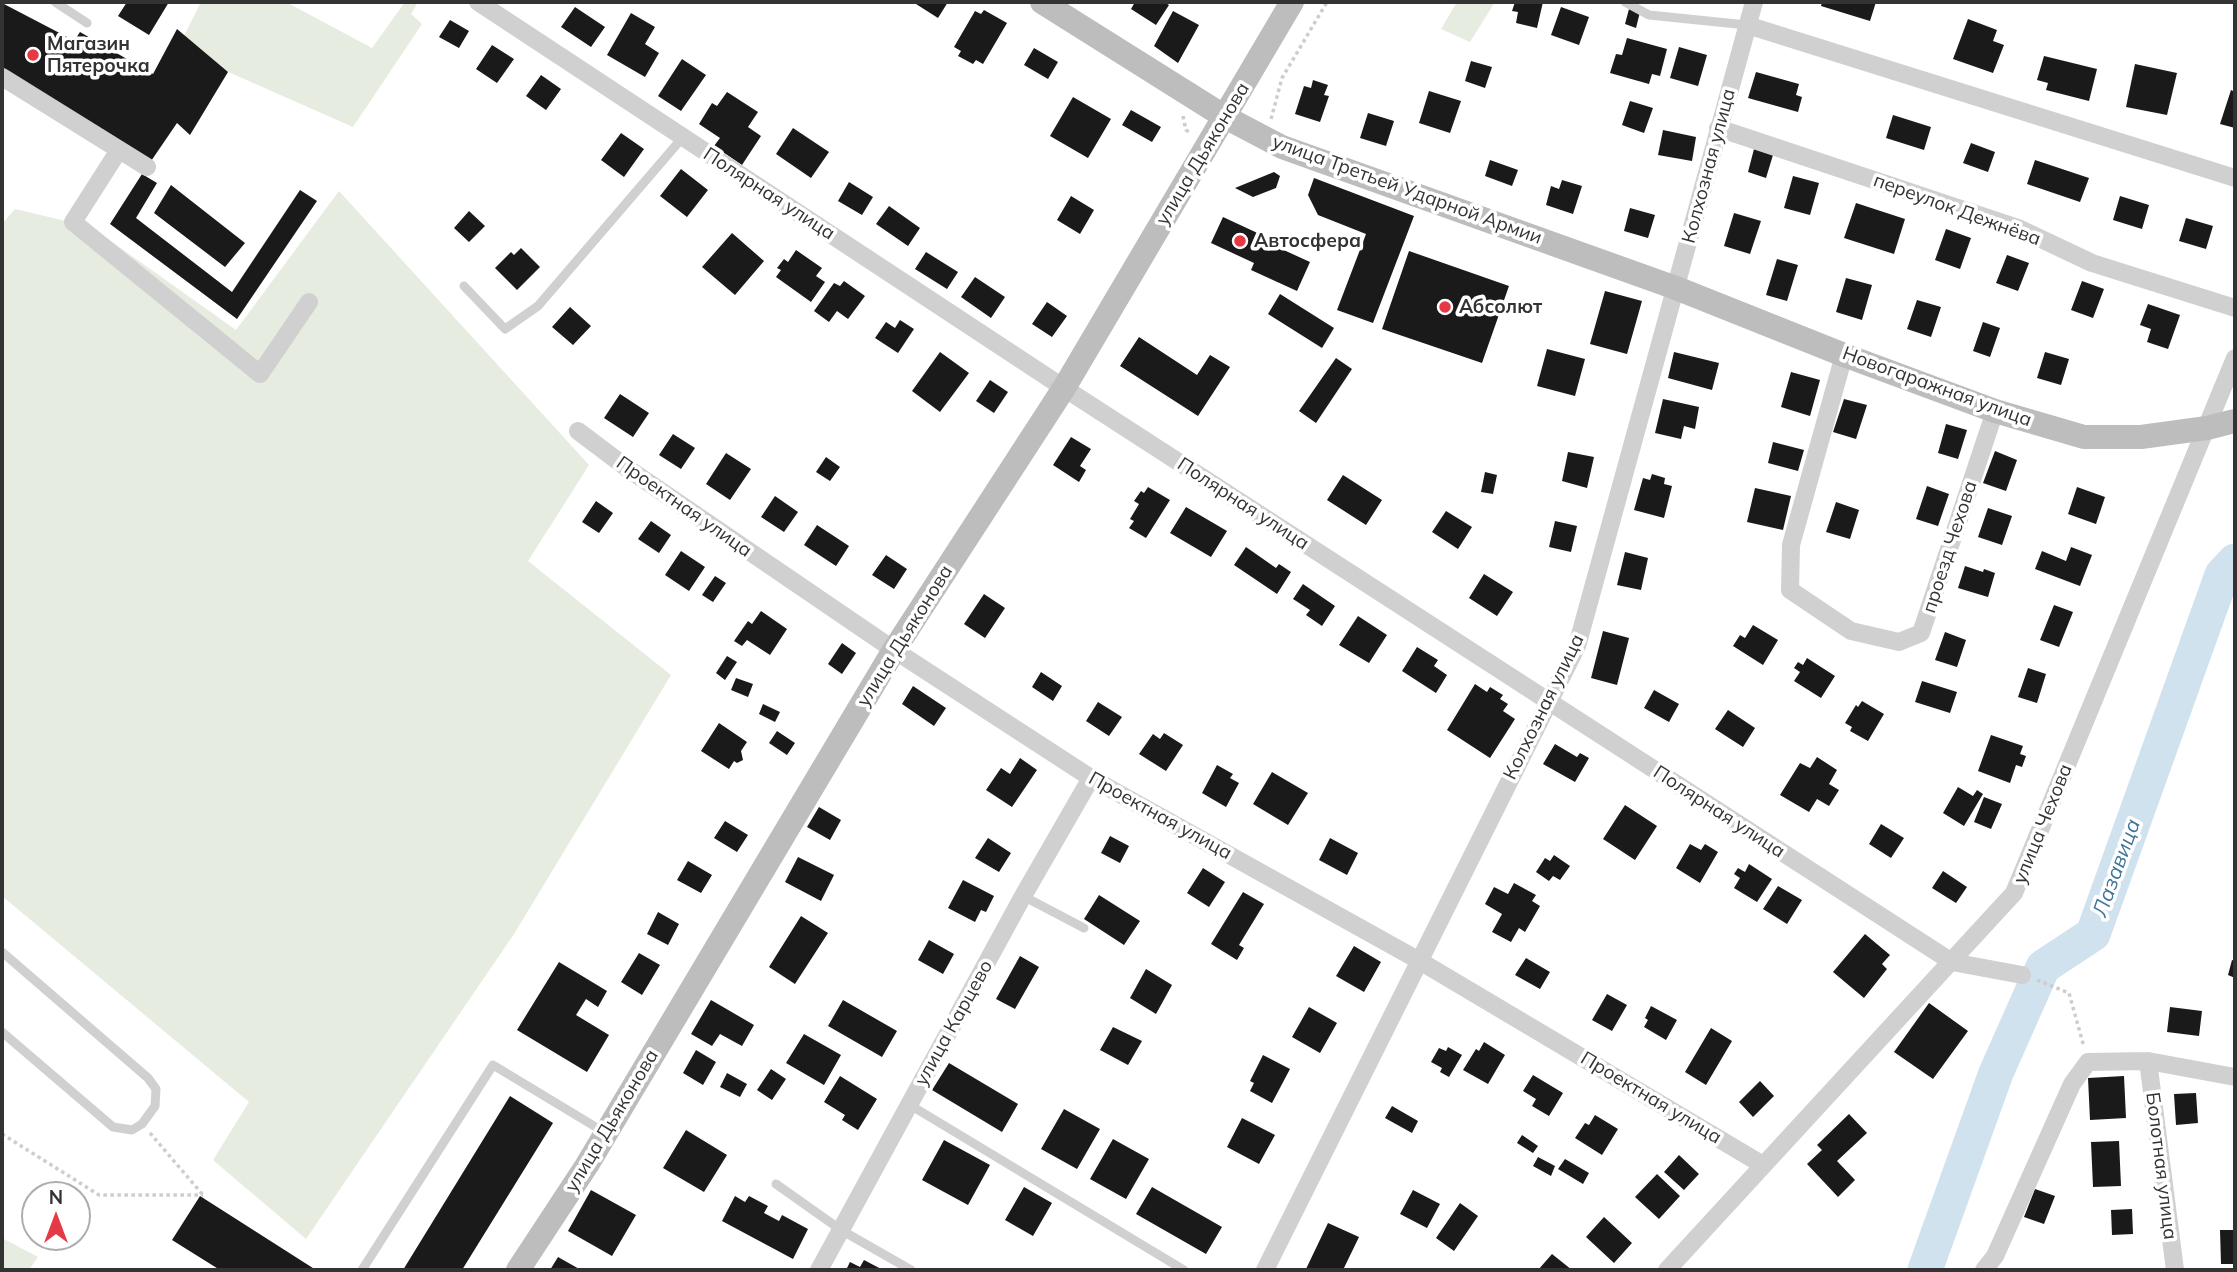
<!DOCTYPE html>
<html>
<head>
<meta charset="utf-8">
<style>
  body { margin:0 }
  #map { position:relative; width:2237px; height:1272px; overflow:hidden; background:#fff; font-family:Mulish,sans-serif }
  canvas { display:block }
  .frame { position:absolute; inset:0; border:4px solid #333; pointer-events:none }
  .north { position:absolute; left:21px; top:1181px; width:70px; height:70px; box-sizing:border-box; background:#fff; border:2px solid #adadad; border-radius:50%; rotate:0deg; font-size:19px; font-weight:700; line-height:28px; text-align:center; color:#333 }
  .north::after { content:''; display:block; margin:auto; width:24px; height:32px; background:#e63946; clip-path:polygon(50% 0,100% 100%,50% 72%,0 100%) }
</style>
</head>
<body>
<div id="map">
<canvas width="2237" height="1272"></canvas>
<div class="frame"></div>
<div class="north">N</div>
</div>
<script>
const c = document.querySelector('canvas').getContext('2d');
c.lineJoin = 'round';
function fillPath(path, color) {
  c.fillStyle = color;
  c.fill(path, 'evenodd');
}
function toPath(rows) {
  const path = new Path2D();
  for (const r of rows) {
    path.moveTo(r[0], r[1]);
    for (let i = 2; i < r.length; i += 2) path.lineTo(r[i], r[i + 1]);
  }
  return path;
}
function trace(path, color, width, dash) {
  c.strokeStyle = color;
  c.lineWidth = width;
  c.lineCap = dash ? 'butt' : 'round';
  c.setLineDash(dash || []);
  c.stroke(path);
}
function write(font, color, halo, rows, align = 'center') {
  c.font = font + ' Mulish,sans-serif';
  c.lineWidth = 7;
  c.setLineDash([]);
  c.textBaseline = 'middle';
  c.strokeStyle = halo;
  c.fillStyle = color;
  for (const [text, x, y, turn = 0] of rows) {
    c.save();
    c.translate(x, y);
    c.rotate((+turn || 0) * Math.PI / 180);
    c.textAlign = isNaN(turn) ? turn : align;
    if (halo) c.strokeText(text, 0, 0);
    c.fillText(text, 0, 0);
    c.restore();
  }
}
fillPath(toPath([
  [201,2,286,2,372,48,405,2,418,2,411,14,422,24,353,127,217,67,183,38],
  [1457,2,1495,2,1470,42,1441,29],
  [339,191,589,465,528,561,671,675,514,934,306,1239,213,1160,249,1102,2,896,2,224,15,209,91,227,236,330],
  [2,1238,38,1257,29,1270,2,1270]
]), '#e6ecdf');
trace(toPath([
  [1925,1270,1996,1073,2043,967,2093,934,2222,575,2235,561]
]), '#cfe2ee', 35);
fillPath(toPath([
  [127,2,169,2,149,35,118,16],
  [918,2,948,2,938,18,916,4],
  [1135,2,1164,2,1169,5,1156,25,1131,9],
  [1515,2,1543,2,1537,28,1516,23,1518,12,1512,11],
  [1822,2,1876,2,1870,21,1821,6],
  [2,3,73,40,66,53,80,32,153,74,177,29,228,72,190,135,177,123,147,167,2,70],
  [575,7,605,27,591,47,561,27],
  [1561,7,1589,17,1579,45,1551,35],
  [1629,9,1640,12,1636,28,1625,24],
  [984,10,1007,23,983,64,976,60,973,64,958,56,961,51,954,47,975,11,981,14],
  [1173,11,1199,25,1178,63,1154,46],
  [631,13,655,27,645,44,659,53,645,77,607,55],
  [1968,19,1997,30,1993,41,2004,45,1993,73,1953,59],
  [450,20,469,31,459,48,439,37],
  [1627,38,1667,49,1660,76,1652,74,1649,84,1610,73,1616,54,1622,55],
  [492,45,514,59,497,83,476,69],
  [1679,47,1707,55,1698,86,1670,78],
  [1034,48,1058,62,1048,79,1024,65],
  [2044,56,2097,69,2089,101,2046,90,2048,83,2037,80],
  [682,59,706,75,681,111,658,96],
  [1471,61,1492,67,1485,88,1465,81],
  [2135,64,2177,73,2167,115,2126,107],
  [1756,72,1799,84,1796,95,1802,97,1798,112,1748,98],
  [541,75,561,89,546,110,526,96],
  [1313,80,1328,85,1324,95,1329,96,1320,122,1295,114,1304,86,1311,88],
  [2231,90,2235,92,2235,128,2220,124],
  [1429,91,1461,101,1450,133,1419,123],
  [727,92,758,112,748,127,761,136,742,165,714,146,720,138,699,124,712,103,717,106],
  [1073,97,1111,119,1088,158,1050,136],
  [1630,101,1653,108,1644,133,1622,125],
  [1131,110,1161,127,1152,142,1122,125],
  [1368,113,1394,121,1386,146,1360,138],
  [1893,115,1931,127,1924,150,1886,138],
  [793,128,829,152,811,178,776,154],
  [1663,130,1696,137,1692,161,1658,155],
  [621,133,644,149,624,177,601,160],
  [1971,143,1995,152,1988,172,1963,163],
  [1754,149,1773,155,1766,178,1748,172],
  [1490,160,1518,170,1512,186,1485,176],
  [2035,160,2089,178,2080,202,2027,184],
  [681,169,708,190,687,217,660,196],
  [1274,172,1280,176,1276,188,1253,197,1235,188],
  [142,174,157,183,136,218,232,292,300,190,317,201,237,319,110,224],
  [1793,176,1819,183,1810,215,1784,208],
  [1314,178,1414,216,1373,323,1337,310,1366,234,1318,215,1308,195],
  [1562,180,1582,186,1573,214,1546,205,1551,186,1559,189],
  [849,182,873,197,862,215,838,201],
  [171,185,245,243,225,267,154,213],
  [1071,196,1094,210,1080,234,1057,220],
  [2120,196,2149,205,2142,229,2113,220],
  [1856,203,1905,219,1894,254,1844,238],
  [889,206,920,228,908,246,876,224],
  [1630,208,1655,215,1648,238,1624,231],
  [469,211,485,226,469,242,454,228],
  [1734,213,1761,221,1750,254,1724,246],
  [1223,217,1266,237,1264,241,1310,262,1297,291,1251,270,1254,263,1211,243],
  [2186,218,2213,226,2206,249,2179,241],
  [1946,229,1971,238,1960,269,1935,260],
  [732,233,764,261,735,295,702,267],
  [521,248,540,267,517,290,495,268,511,252,514,255],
  [796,250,822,268,816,276,825,282,811,302,776,277,781,270,777,268,784,259,788,262],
  [1409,251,1509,286,1482,363,1382,329],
  [926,252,958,272,947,289,915,269],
  [2007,255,2029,263,2018,291,1996,283],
  [1777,259,1798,265,1787,301,1766,295],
  [975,277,1005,297,991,318,961,297],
  [1846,278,1872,285,1862,320,1836,312],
  [844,281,865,296,848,319,837,311,829,322,814,311,834,283,840,286],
  [2082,281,2104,289,2093,318,2071,310],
  [1605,291,1642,301,1627,354,1590,344],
  [1280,294,1334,328,1322,348,1268,314],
  [1917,300,1941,307,1931,337,1907,329],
  [1047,302,1067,316,1052,337,1032,324],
  [2148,304,2180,315,2168,349,2147,342,2151,329,2140,325],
  [570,307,591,326,573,345,552,327],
  [900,320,914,329,898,353,875,338,886,322,895,328],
  [1983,322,2000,328,1990,357,1973,351],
  [1139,337,1197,375,1210,355,1230,367,1198,416,1120,366],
  [1547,349,1585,359,1575,396,1537,386],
  [940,352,969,373,940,412,912,391],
  [1674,352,1719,363,1712,390,1668,378],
  [2045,352,2069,359,2061,385,2037,378],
  [1336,358,1352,369,1316,423,1299,411],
  [1791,372,1820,380,1810,416,1781,407],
  [990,380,1008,392,994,413,976,401],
  [620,394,649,413,633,437,604,418],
  [1663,399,1699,407,1695,429,1684,426,1681,439,1655,433],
  [1844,399,1867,405,1856,439,1833,432],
  [1946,424,1967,430,1958,459,1938,453],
  [673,434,695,448,681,469,659,455],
  [1071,437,1091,449,1080,466,1086,470,1079,482,1053,465],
  [1773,442,1804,450,1798,471,1768,463],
  [1995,451,2017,460,2006,491,1983,483],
  [1568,452,1594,457,1587,488,1562,481],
  [726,453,751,469,730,500,706,484],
  [826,457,840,467,830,481,816,472],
  [1485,472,1497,475,1493,494,1481,492],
  [1652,474,1665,478,1664,484,1672,486,1664,518,1634,510,1643,478,1650,480],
  [1343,475,1382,500,1366,525,1327,500],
  [1927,486,1949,494,1938,526,1916,519],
  [1148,487,1170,500,1146,538,1129,528,1134,521,1130,519,1139,504,1134,501,1141,491,1144,493],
  [2077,487,2105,497,2096,524,2068,514],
  [1755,488,1791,496,1783,530,1747,522],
  [775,496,798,512,784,532,761,517],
  [596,501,613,513,599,533,582,522],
  [1836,502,1859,510,1850,539,1826,532],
  [1186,507,1227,531,1211,557,1170,533],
  [1988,508,2012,516,2002,545,1978,537],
  [1446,511,1472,527,1458,549,1432,532],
  [651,521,671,535,659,553,638,539],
  [1555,521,1577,526,1571,552,1549,547],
  [817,525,849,546,836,566,804,545],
  [1246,547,1276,568,1279,564,1291,572,1277,594,1234,565],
  [2071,547,2092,555,2080,586,2035,569,2042,551,2066,561],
  [681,551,705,567,689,591,665,575],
  [1625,552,1648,558,1641,590,1617,585],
  [886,555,907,569,894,589,872,575],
  [1965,566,1983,572,1984,569,1995,573,1988,597,1958,588],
  [1484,574,1513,592,1497,616,1469,598],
  [715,576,726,583,713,602,702,595],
  [1303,584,1335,606,1322,626,1306,615,1310,610,1293,599],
  [984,594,1005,608,985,638,964,624],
  [2054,605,2073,612,2059,647,2040,640],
  [761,611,787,629,770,655,747,640,742,646,734,641,748,621,752,624],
  [1358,616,1387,635,1369,663,1339,645],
  [1753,625,1778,640,1763,665,1733,646,1740,635,1745,638],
  [1603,631,1629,638,1617,685,1591,678],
  [1945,632,1966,640,1957,667,1935,660],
  [842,643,856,653,842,674,828,664],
  [1417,647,1438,660,1434,666,1447,675,1436,693,1402,671],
  [727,656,737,662,725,680,716,673],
  [1807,658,1835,676,1821,698,1794,681,1800,672,1794,668,1798,662,1803,665],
  [2028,668,2046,674,2037,703,2018,697],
  [1041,672,1062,686,1053,701,1032,687],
  [736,678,753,684,748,697,731,690],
  [1922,681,1957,692,1950,713,1915,702],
  [1475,684,1487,692,1490,687,1503,695,1500,699,1508,704,1503,711,1515,719,1490,758,1447,730],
  [913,686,946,708,934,726,902,704],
  [1654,690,1679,704,1669,722,1644,708],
  [1862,701,1884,714,1868,741,1850,731,1852,727,1845,723,1856,705,1858,707],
  [1098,702,1122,717,1109,736,1086,721],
  [763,704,780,712,775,722,759,714],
  [1728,710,1755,728,1743,747,1715,729],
  [719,723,747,742,741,751,743,760,737,763,734,761,729,769,701,751],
  [777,731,795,743,787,755,769,743],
  [1164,733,1183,745,1166,771,1139,754,1153,734,1160,739],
  [1991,735,2023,746,2020,754,2026,756,2022,767,2016,765,2010,783,1978,771],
  [1555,744,1577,757,1580,753,1589,758,1575,782,1543,764],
  [1817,757,1837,770,1829,784,1839,790,1829,806,1817,799,1809,812,1780,795,1800,763,1810,768],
  [1020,758,1037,770,1012,807,986,790,1001,768,1010,774],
  [1217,765,1233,774,1230,778,1239,783,1226,807,1202,793],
  [1272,772,1308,793,1288,825,1253,804],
  [1958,787,1973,796,1977,790,1983,794,1964,826,1943,813],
  [1984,797,2002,804,1991,829,1974,822],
  [1625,805,1657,826,1635,860,1603,839],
  [819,807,841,820,830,840,807,827],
  [725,821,748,835,737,852,714,838],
  [1881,824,1904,838,1891,858,1869,844],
  [1110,836,1129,846,1120,863,1101,853],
  [988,838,1011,853,999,872,975,858],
  [1330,838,1358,853,1347,875,1319,860],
  [1690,844,1701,850,1705,844,1718,852,1700,883,1676,868],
  [1554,855,1570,866,1560,880,1553,876,1549,881,1536,872,1545,858,1550,861],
  [798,857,834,875,821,901,785,882],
  [688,861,712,875,701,893,677,880],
  [1749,864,1772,879,1757,902,1734,888,1740,878,1734,874,1738,868,1745,872],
  [1203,868,1225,882,1209,907,1187,893],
  [1943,871,1967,887,1956,903,1932,888],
  [963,880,994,896,986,912,981,910,975,922,948,908],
  [1514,883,1536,895,1532,901,1540,906,1525,932,1519,928,1511,942,1492,932,1502,914,1485,904,1494,887,1508,894],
  [1778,886,1802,900,1787,924,1763,909],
  [1243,892,1264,904,1239,945,1244,948,1237,960,1211,944],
  [1099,895,1140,921,1124,945,1084,919],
  [658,912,679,924,668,945,647,934],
  [801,916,828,933,795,984,769,967],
  [1865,934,1890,955,1882,964,1887,969,1864,998,1833,972],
  [929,940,954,954,943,974,918,960],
  [1354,946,1381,962,1364,992,1336,976],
  [639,953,660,965,642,995,621,982],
  [1020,956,1039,967,1015,1009,996,999],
  [1526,958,1550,972,1540,989,1515,975],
  [2232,960,2235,961,2235,978,2228,975],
  [559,962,607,991,598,1007,586,999,576,1015,609,1035,587,1072,517,1030],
  [1146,969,1172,985,1156,1014,1130,998],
  [1607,994,1627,1005,1612,1031,1592,1020],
  [711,1000,754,1025,742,1046,720,1034,712,1046,691,1034],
  [843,1000,897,1031,882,1057,828,1026],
  [1929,1003,1968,1031,1933,1079,1894,1052],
  [1651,1006,1677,1020,1666,1040,1644,1027,1648,1020,1645,1018],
  [1309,1007,1337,1023,1320,1053,1292,1037],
  [2170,1007,2202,1011,2199,1036,2167,1032],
  [1113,1027,1142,1041,1128,1065,1100,1050],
  [1711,1028,1732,1041,1706,1085,1685,1072],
  [804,1034,841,1055,824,1085,786,1063],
  [1484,1042,1505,1055,1488,1084,1463,1070,1476,1049,1479,1051],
  [1448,1047,1462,1055,1449,1077,1440,1072,1442,1068,1431,1062,1439,1048,1446,1051],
  [696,1050,716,1062,703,1085,683,1073],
  [1263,1055,1290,1069,1272,1103,1250,1091,1254,1083,1250,1081],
  [949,1063,1018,1104,1002,1132,932,1090],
  [771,1069,786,1079,772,1100,757,1090],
  [727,1073,747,1084,740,1097,720,1087],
  [1533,1075,1563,1093,1549,1116,1532,1106,1536,1099,1523,1091],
  [840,1076,877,1099,858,1130,842,1120,845,1115,824,1102],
  [2124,1076,2126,1118,2090,1120,2088,1078],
  [1760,1081,1774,1096,1753,1117,1739,1102],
  [2196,1093,2198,1123,2176,1125,2174,1094],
  [510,1096,553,1123,462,1270,403,1270],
  [1392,1106,1418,1121,1412,1133,1385,1118],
  [1064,1109,1100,1129,1077,1169,1041,1149],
  [1849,1114,1867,1133,1837,1161,1855,1180,1838,1197,1807,1164,1822,1150,1817,1145],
  [1595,1115,1618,1129,1602,1155,1575,1138,1585,1123,1589,1125],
  [1242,1118,1275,1135,1259,1164,1227,1147],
  [686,1130,727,1155,704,1192,663,1168],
  [1522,1135,1538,1146,1533,1153,1517,1143],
  [1113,1139,1149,1159,1126,1199,1090,1179],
  [944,1140,990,1165,968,1205,922,1180],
  [2119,1141,2121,1186,2093,1187,2091,1142],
  [1679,1155,1699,1174,1684,1190,1664,1172],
  [1538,1157,1555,1166,1551,1176,1533,1166],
  [1565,1159,1589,1173,1583,1184,1558,1169],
  [1657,1174,1680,1196,1659,1219,1635,1197],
  [1024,1187,1052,1203,1033,1236,1005,1220],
  [1152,1187,1222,1227,1206,1254,1136,1214],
  [2035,1189,2055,1196,2044,1224,2024,1217],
  [591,1190,636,1215,612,1256,568,1231],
  [1413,1190,1440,1204,1427,1228,1400,1214],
  [200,1196,316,1270,220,1270,172,1240],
  [735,1196,745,1202,749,1196,768,1206,764,1213,779,1221,782,1215,808,1229,793,1259,722,1221],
  [1460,1203,1478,1216,1454,1251,1436,1238],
  [2132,1209,2133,1234,2112,1235,2111,1210],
  [1604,1217,1632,1243,1614,1263,1586,1237],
  [1328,1223,1359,1237,1343,1270,1309,1270,1306,1269],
  [2220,1230,2235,1230,2235,1264,2221,1264],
  [1552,1254,1572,1270,1538,1270],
  [558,1257,581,1270,550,1270],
  [864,1260,883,1270,846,1270,850,1262,860,1267]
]), '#1a1a1a');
trace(toPath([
  [1183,116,1186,130,1191,133],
  [1271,119,1282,78,1327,2],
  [2037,980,2069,993,2084,1047],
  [150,1133,203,1195],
  [2,1134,99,1195,203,1195]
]), '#cdcdcd', 3.5, [3.5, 3.5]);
trace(toPath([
  [55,2,87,23],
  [1625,2,1649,15,1747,25],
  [464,286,505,329,538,306,683,137],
  [1023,896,1084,928],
  [2,952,148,1078,156,1089,155,1106,142,1124,132,1130,113,1127,2,1032],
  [910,1105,1184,1270],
  [776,1184,841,1230,911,1270],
  [362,1270,493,1065,604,1132]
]), '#d0d0d0', 9);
trace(toPath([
  [478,2,1064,388,1952,962,2022,975],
  [1747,25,2235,178],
  [2,77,147,167],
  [1718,128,2018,228,2092,263,2235,308],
  [119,150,73,222,260,374,309,302],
  [1844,355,1791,545,1790,590,1851,631,1899,642,1921,633,1995,411],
  [578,431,627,468,894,650,1091,778,1418,960,1763,1165],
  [2148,1061,2175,1270],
  [819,1270,1023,896,1091,778],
  [1265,1270,1577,646,1754,2],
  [1667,1270,2014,893,2235,358],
  [1984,1270,1995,1256,2072,1084,2088,1062,2148,1061,2235,1077]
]), '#d0d0d0', 18);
trace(toPath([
  [1042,2,1225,117,1282,147,1676,288,1844,355,1995,411,2084,437,2141,437,2207,428,2235,421],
  [518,1270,587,1165,894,650,1064,388,1292,2]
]), '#bdbdbd', 24);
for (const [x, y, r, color] of [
  [33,55,7,"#e63946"],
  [1240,241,7,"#e63946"],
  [1445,307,7,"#e63946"]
]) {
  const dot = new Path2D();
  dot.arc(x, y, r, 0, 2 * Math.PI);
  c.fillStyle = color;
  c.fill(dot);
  trace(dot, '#fff', 2.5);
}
write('bold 19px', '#333', '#fff', [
  ["Магазин",47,44],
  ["Пятерочка",47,66],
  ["Автосфера",1254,241],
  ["Абсолют",1459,307]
], 'left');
write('19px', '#333', '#fff', [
  ["улица Дьяконова",1203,154,-59],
  ["Колхозная улица",1709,166,-75],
  ["улица Третьей Ударной Армии",1407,190,20],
  ["Полярная улица",769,194,33],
  ["переулок Дежнёва",1957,210,20],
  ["Новогаражная улица",1937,387,20],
  ["Полярная улица",1243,504,33],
  ["Проектная улица",684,507,35],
  ["проезд Чехова",1950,547,-72],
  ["улица Дьяконова",905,636,-58],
  ["Колхозная улица",1544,707,-64],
  ["Полярная улица",1719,812,33],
  ["Проектная улица",1160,816,29],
  ["улица Чехова",2043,824,-68],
  ["улица Карцево",954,1023,-61],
  ["Проектная улица",1651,1098,31],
  ["улица Дьяконова",612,1121,-59],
  ["Болотная улица",2161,1166,83]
]);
write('italic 21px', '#3f7597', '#fff', [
  ["Лазавица",2117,868,-70]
]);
</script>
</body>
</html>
